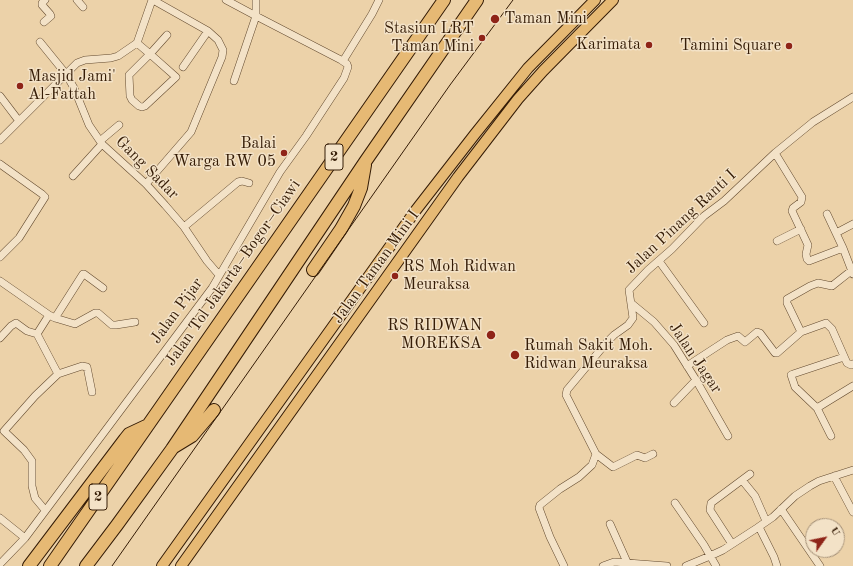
<!DOCTYPE html>
<html>
<head>
<meta charset="utf-8">
<style>
  body { margin:0 }
  #map { position:relative; width:853px; height:566px; overflow:hidden; background:#ecd2a9; font-family:"Old Standard TT",serif }
  canvas { display:block }
  .north { position:absolute; left:805px; top:518px; width:40px; height:40px; box-sizing:border-box; background:#f3e2c7; border:1px solid #a7937a; border-radius:50%; rotate:57deg; font-size:11px; font-weight:700; line-height:16px; text-align:center; color:#351c06 }
  .north::after { content:''; display:block; margin:auto; width:14px; height:18px; background:#8f2418; clip-path:polygon(50% 0,100% 100%,50% 72%,0 100%) }
</style>
</head>
<body>
<div id="map">
<canvas width="853" height="566"></canvas>
<div class="north">U</div>
</div>
<script>
const c = document.querySelector('canvas').getContext('2d');
c.lineJoin = 'round';
function toPath(rows) {
  const path = new Path2D();
  for (const r of rows) {
    path.moveTo(r[0], r[1]);
    for (let i = 2; i < r.length; i += 2) path.lineTo(r[i], r[i + 1]);
  }
  return path;
}
function trace(path, color, width, dash) {
  c.strokeStyle = color;
  c.lineWidth = width;
  c.lineCap = dash ? 'butt' : 'round';
  c.setLineDash(dash || []);
  c.stroke(path);
}
function write(font, color, halo, rows, align = 'center') {
  c.font = font + ' "Old Standard TT",serif';
  c.lineWidth = 3;
  c.setLineDash([]);
  c.textBaseline = 'middle';
  c.strokeStyle = halo;
  c.fillStyle = color;
  for (const [text, x, y, turn = 0] of rows) {
    c.save();
    c.translate(x, y);
    c.rotate((+turn || 0) * Math.PI / 180);
    c.textAlign = isNaN(turn) ? turn : align;
    if (halo) c.strokeText(text, 0, 0);
    c.fillText(text, 0, 0);
    c.restore();
  }
}
const minor = toPath([
  [77,0,83,7],
  [226,0,256,16,234,81],
  [44,22,51,16,50,14,42,5,42,3,45,0],
  [40,42,66,74,74,88,89,125,102,144,146,184,165,205,184,227,207,261,219,275],
  [137,43,150,54,176,77,145,106,142,107,139,106,132,100,130,96,129,75,150,54,167,35],
  [343,61,372,14,379,0],
  [183,67,208,31],
  [0,96,19,121,0,140],
  [19,121,77,63,85,60,111,58,118,56,137,43,152,0],
  [100,141,119,125],
  [775,153,802,197,801,202,793,208,792,211,808,245,806,254,807,259,809,261,843,248],
  [0,164,42,194,45,197,19,238,0,257],
  [73,176,102,144],
  [146,184,191,132,222,57,223,50,218,40,208,31,153,0],
  [827,214,843,248,853,274],
  [184,227,238,182,242,181,249,183],
  [836,233,853,224],
  [777,241,801,229],
  [659,261,704,323],
  [0,281,49,315,55,318,75,324,95,313,98,313,112,325,116,325,135,322],
  [631,303,654,322,674,345,696,380,728,436],
  [55,318,83,274,84,274,103,288],
  [801,332,787,303,787,299,810,286,818,283,832,286,851,271],
  [37,334,58,374,35,396,4,431,24,450,32,461,32,486,35,498,45,510],
  [37,334,49,315],
  [0,338,11,326,16,323,27,331,37,334],
  [687,366,727,340,738,336,745,342,757,332,760,333,775,353,777,353,801,332,826,323,832,329,847,363,851,365,853,364],
  [58,374,82,366,87,367,92,392],
  [674,403,696,380],
  [817,408,853,386],
  [831,436,817,408,795,387,791,375,793,374,844,357],
  [596,454,613,467,637,455,645,458,653,454],
  [834,476,853,512],
  [742,480,755,496,766,521],
  [675,503,704,545,716,566],
  [781,509,820,566],
  [0,518,25,538],
  [610,524,627,562],
  [759,527,774,557,777,566],
  [732,544,710,510,711,503,750,474],
  [0,564,25,538,212,288,280,172,306,136,344,78,348,67,347,64,341,60,256,16,256,0],
  [564,566,550,537,539,508,540,505,560,489,579,477,592,465,596,454,566,395,567,390,607,342,614,335,628,325,633,318,629,290,648,270,672,249,704,216,724,201,775,153,813,122,853,97],
  [603,566,614,562,667,566],
  [686,566,710,556,723,550,757,528,773,517,795,496,810,486,819,481,853,470]
]);
const primary = toPath([
  [162,566,416,210,475,134,528,68,595,0],
  [181,566,458,177,518,99,543,71,613,0]
]);
const motorway = toPath([
  [313,270,341,229,354,206,361,188,365,165],
  [174,447,192,436,214,410],
  [29,566,125,439,129,434,146,426],
  [50,566,444,0],
  [86,566,117,525,172,449,365,162,477,0]
]);
trace(minor, '#634a2f', 8);
trace(primary, '#351c06', 12);
trace(motorway, '#351c06', 14);
trace(minor, '#f3e2c7', 7);
trace(primary, '#e6b974', 10);
trace(motorway, '#e6b974', 12);
trace(toPath([
  [112,566,450,85,513,0]
]), '#351c06', 1);
for (const [x, y, r, color] of [
  [495,19,5,"#8f2418"],
  [482,38,4,"#8f2418"],
  [649,45,4,"#8f2418"],
  [789,46,4,"#8f2418"],
  [20,86,4,"#8f2418"],
  [284,153,4,"#8f2418"],
  [395,276,4,"#8f2418"],
  [491,335,5,"#8f2418"],
  [515,355,5,"#8f2418"]
]) {
  const dot = new Path2D();
  dot.arc(x, y, r, 0, 2 * Math.PI);
  c.fillStyle = color;
  c.fill(dot);
  trace(dot, '#f3e2c7', 1.5);
}
for (const [x, y, w] of [
  [334,157,18],
  [98,497,18]
]) {
  const box = new Path2D();
  box.roundRect(x - w / 2, y - 13, w, 26, 3);
  c.fillStyle = '#f3e2c7';
  c.fill(box);
  trace(box, '#351c06', 1);
}
write('bold 15px', '#351c06', null, [
  ["2",334,157],
  ["2",98,497]
]);
write('16px', '#351c06', '#f3e2c7', [
  ["Taman Mini",504,19,"left"],
  ["Stasiun LRT",474,29],
  ["Taman Mini",474,47],
  ["Karimata",641,45],
  ["Tamini Square",781,46],
  ["Masjid Jami'",28,77,"left"],
  ["Al-Fattah",28,95,"left"],
  ["Balai",276,144],
  ["Warga RW 05",276,162],
  ["RS Moh Ridwan",403,267,"left"],
  ["Meuraksa",403,285,"left"],
  ["RS RIDWAN",482,326],
  ["MOREKSA",482,344],
  ["Rumah Sakit Moh.",524,346,"left"],
  ["Ridwan Meuraksa",524,364,"left"]
], 'right');
write('16px', '#351c06', '#f3e2c7', [
  ["Gang Sadar",147,168,45],
  ["Jalan Pinang Ranti I",681,222,-43],
  ["Jalan Taman Mini I",376,267,-54],
  ["Jalan Tol Jakarta–Bogor–Ciawi",233,273,-55],
  ["Jalan Pijar",177,311,-54],
  ["Jalan Jagar",695,358,56]
]);
</script>
</body>
</html>
